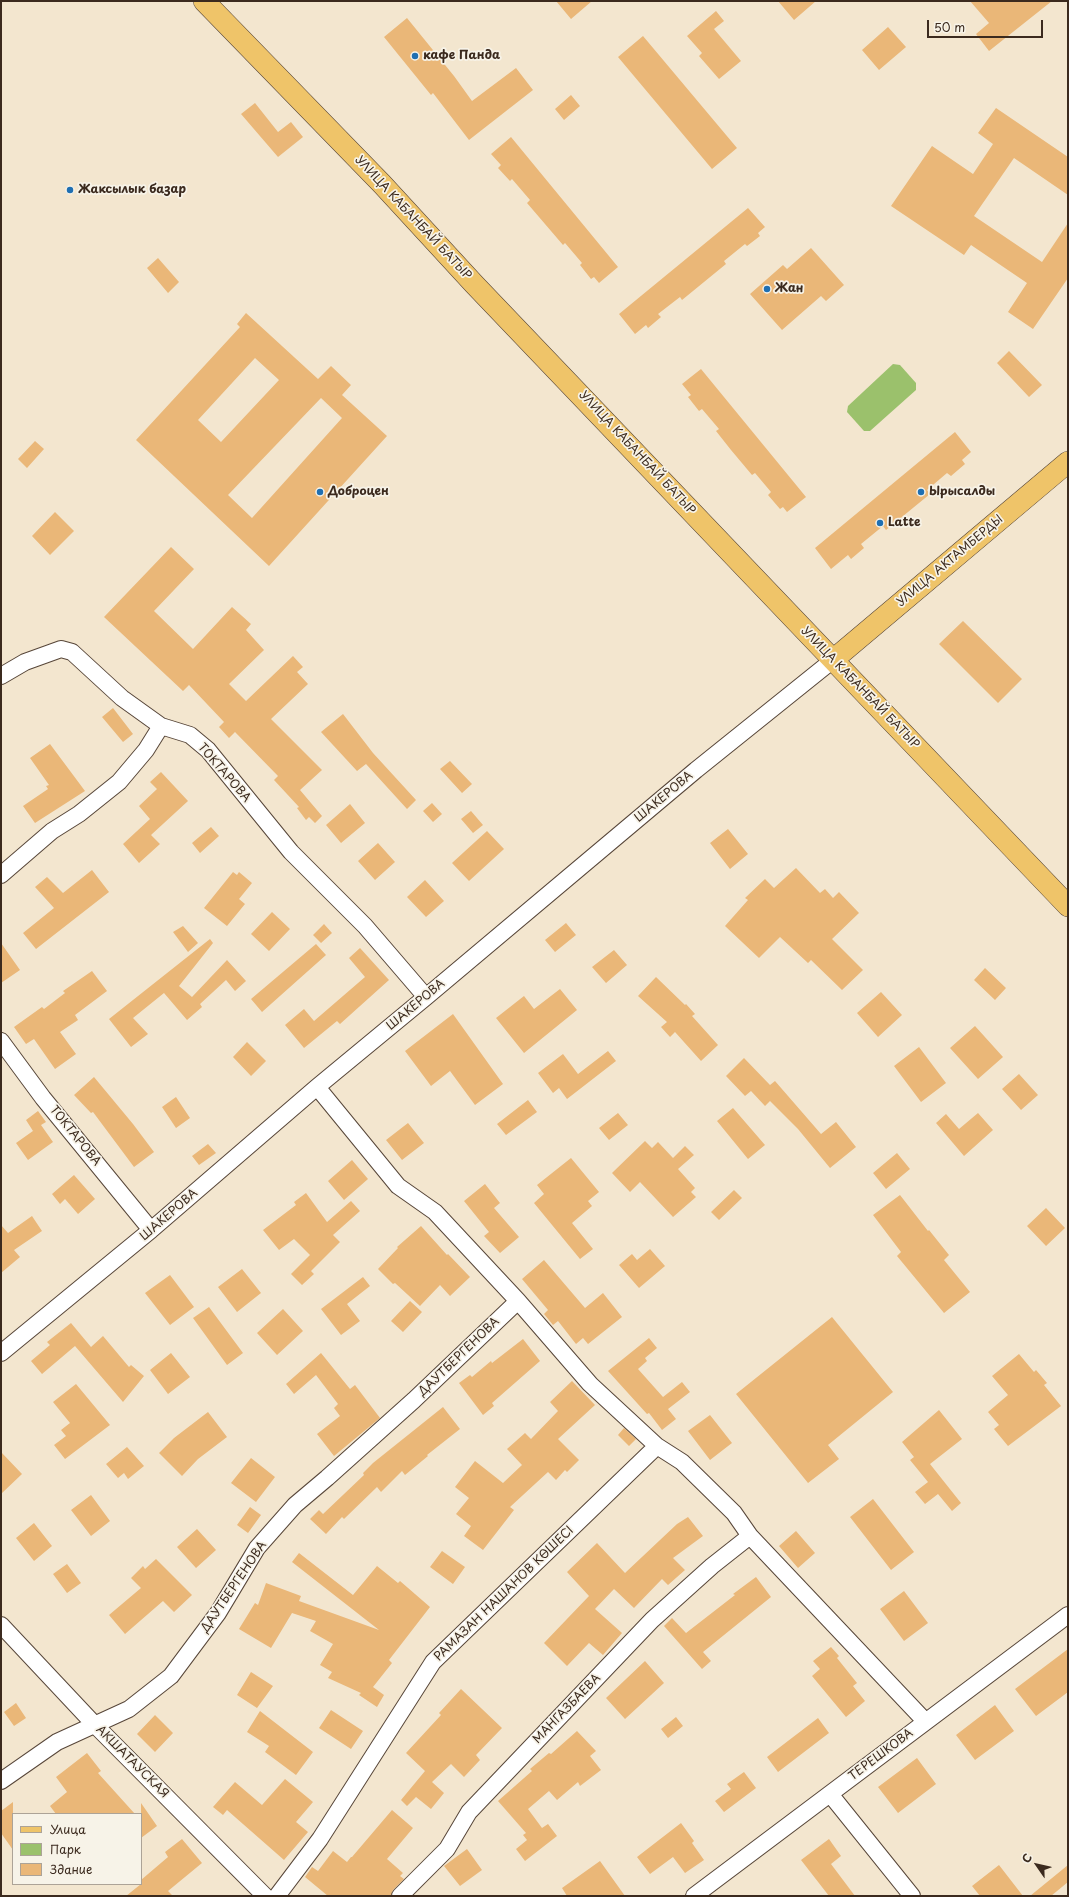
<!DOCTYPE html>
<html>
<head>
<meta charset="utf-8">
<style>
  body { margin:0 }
  #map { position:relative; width:1069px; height:1897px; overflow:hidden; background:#f3e6cf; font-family:"Playpen Sans",sans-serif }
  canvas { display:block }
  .frame { position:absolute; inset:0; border:2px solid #3b2a1e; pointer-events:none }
  .legend { position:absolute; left:12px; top:1813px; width:130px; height:72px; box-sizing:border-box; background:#f7f3e8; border:1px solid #aca397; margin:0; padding:5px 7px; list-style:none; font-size:12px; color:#3b2a1e }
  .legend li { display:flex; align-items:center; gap:8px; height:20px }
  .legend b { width:20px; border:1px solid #aca397 }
  .north { position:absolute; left:1017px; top:1845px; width:40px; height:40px; -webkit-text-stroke:3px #f7f3e8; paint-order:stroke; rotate:304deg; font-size:11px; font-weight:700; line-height:16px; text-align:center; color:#3b2a1e }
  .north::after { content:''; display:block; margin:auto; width:14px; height:18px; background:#3b2a1e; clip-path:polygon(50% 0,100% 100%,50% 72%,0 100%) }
  .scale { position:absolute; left:927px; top:20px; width:116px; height:18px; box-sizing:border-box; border:2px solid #3b2a1e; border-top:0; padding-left:5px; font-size:12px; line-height:14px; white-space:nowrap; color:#3b2a1e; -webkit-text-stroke:3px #f7f3e8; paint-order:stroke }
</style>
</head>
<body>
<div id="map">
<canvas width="1069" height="1897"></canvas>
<div class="frame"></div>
<ul class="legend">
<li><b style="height:5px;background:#efc469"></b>Улица</li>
<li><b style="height:11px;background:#9bc16c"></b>Парк</li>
<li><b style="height:11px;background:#eab778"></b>Здание</li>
</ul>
<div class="north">С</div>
<div class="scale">50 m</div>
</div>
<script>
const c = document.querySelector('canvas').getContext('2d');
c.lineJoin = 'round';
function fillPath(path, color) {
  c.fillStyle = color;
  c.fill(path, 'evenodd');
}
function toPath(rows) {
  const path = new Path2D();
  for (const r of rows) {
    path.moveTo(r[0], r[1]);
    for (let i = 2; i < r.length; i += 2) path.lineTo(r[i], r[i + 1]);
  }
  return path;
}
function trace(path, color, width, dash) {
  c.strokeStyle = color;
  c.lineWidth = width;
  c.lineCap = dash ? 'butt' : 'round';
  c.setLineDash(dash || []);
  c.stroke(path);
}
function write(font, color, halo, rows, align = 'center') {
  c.font = font + ' "Playpen Sans",sans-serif';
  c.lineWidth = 3.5;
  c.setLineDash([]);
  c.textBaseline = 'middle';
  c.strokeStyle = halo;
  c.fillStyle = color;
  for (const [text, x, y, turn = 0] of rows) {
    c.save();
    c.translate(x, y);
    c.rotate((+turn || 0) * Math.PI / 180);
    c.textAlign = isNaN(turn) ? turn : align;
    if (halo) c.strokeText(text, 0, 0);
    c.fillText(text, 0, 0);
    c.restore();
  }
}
fillPath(toPath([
  [893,364,900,365,916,383,916,390,870,431,864,431,847,412,848,406]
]), '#9bc16c');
fillPath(toPath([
  [556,1,592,1,571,19],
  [778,1,816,1,794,20],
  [970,1,1052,1,989,51,976,34,989,23],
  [716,11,724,21,714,29,741,61,719,79,699,56,702,53,687,36],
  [407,18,454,76,472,101,516,68,533,90,469,140,433,93,431,95,384,37],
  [888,27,906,47,879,70,862,50],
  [643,36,737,148,712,169,618,57],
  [571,95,580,106,564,120,555,109],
  [255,103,278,132,291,122,303,137,278,157,241,114],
  [996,108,1068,157,1068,195,1014,158,974,216,1042,262,1068,223,1068,278,1033,329,1008,312,1027,283,971,245,964,255,891,206,932,146,973,174,993,144,978,133],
  [511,137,618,267,599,283,594,277,591,279,580,265,582,263,565,243,563,245,527,203,530,200,512,179,510,181,498,168,501,165,491,154],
  [748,208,765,227,758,233,760,236,747,246,745,244,724,261,726,264,682,300,680,297,658,314,661,317,648,328,646,325,635,334,619,314],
  [811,248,844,285,826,301,821,296,782,330,750,294,783,265,787,269],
  [158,258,179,282,168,293,147,268],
  [246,313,318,379,331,366,351,385,342,395,387,436,269,566,136,440,240,327,237,324],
  [255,358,279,380,221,442,198,420],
  [321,398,342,418,252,518,228,495],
  [1009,351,1042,385,1029,397,997,363],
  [701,369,806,497,787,512,783,507,780,509,768,495,771,492,755,473,752,475,731,450,716,431,719,429,702,409,699,411,688,397,691,395,682,384],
  [955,432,971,452,962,460,965,464,951,476,947,473,927,490,930,494,886,530,883,526,861,544,864,548,851,559,848,555,831,569,815,548],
  [35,441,44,449,27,468,18,459],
  [55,512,74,531,50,555,32,536],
  [171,547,194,569,154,611,193,649,232,607,251,624,246,630,264,650,229,684,246,701,293,656,303,667,297,672,308,684,271,719,322,770,300,790,322,816,315,823,309,817,306,820,297,808,299,807,274,780,278,776,235,732,229,738,219,727,224,722,189,685,183,691,104,617],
  [963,621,1022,679,998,703,939,644],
  [113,708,133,734,123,742,102,717],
  [343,714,373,753,416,800,407,809,366,764,357,771,321,732],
  [50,744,85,791,35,823,23,806,48,789,46,786,49,785,30,758],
  [450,761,472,784,462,793,440,769],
  [161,772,188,801,151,835,160,844,139,863,123,844,150,819,139,806,157,789,150,782],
  [432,803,442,814,433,822,423,811],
  [350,804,365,823,341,843,326,825],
  [471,811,483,825,473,833,461,819],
  [211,827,219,836,200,853,192,843],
  [728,829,748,854,730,869,710,843],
  [487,831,504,849,469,881,452,863],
  [378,843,395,862,375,880,358,861],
  [796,868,820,893,825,889,833,898,839,892,859,913,832,939,863,970,842,990,811,960,808,963,780,937,759,958,725,926,748,900,745,898,765,879,774,888],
  [92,870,109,892,36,949,23,933,54,908,35,887,47,877,63,893],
  [233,872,237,875,239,872,252,883,239,899,245,904,227,926,204,908],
  [425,880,444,901,426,917,407,897],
  [272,912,290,929,269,951,251,934],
  [566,923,576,935,555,952,545,940],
  [324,924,332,933,321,943,313,935],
  [183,926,198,943,188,952,173,932],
  [210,939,213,943,179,986,192,997,227,960,246,981,235,991,226,980,200,1004,202,1007,187,1020,164,993,133,1018,148,1034,131,1047,109,1019],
  [1,943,20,970,1,983],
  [316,944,326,955,262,1012,251,999],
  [360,948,389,980,340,1024,337,1021,304,1048,285,1025,304,1009,314,1021,365,977,349,958],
  [614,950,627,965,606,983,592,967],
  [985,968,1006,988,995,1000,974,980],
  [92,971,107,991,75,1015,78,1020,60,1032,76,1054,55,1069,34,1039,26,1044,14,1027,42,1007,44,1009,65,993,63,991],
  [656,977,685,1005,686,1004,695,1014,692,1016,718,1045,701,1061,675,1032,670,1037,661,1027,667,1022,638,996],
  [560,989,577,1010,524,1053,496,1018,524,996,534,1009],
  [881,992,902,1015,878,1037,857,1013],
  [453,1014,503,1084,475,1105,450,1071,431,1086,405,1051],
  [975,1026,1003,1057,978,1079,950,1048],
  [247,1042,266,1061,251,1076,233,1057],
  [919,1047,946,1083,921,1102,894,1066],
  [608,1051,616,1061,567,1099,559,1088,553,1093,538,1073,563,1054,578,1074],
  [744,1058,770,1085,775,1081,821,1134,836,1122,856,1147,830,1168,798,1129,770,1101,765,1106,751,1091,745,1096,726,1076],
  [1019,1074,1038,1095,1021,1110,1002,1089],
  [94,1077,133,1124,154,1152,134,1167,93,1112,91,1113,74,1095],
  [176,1097,190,1118,176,1128,162,1107],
  [528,1100,537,1112,506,1135,497,1124],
  [733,1108,765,1145,748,1159,717,1121],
  [38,1111,46,1122,41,1125,53,1142,28,1160,16,1143,40,1126,33,1131,26,1120],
  [618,1113,628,1125,609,1140,599,1128],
  [978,1113,993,1130,964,1156,936,1123,946,1114,959,1129],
  [408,1123,424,1143,402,1160,386,1140],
  [645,1141,652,1148,658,1142,673,1158,685,1146,694,1155,678,1169,695,1188,691,1192,696,1197,673,1217,640,1182,630,1192,612,1173],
  [208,1144,216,1153,199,1165,192,1156],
  [897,1153,910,1169,886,1189,873,1173],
  [571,1158,599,1192,588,1201,592,1206,572,1223,593,1249,580,1259,534,1203,544,1194,537,1185],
  [352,1160,368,1179,344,1200,328,1181],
  [74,1175,95,1199,78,1214,65,1199,60,1204,52,1194],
  [485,1184,500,1203,494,1208,519,1237,500,1253,484,1236,489,1232,464,1201],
  [734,1190,742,1198,719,1220,711,1212],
  [306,1193,327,1222,351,1201,360,1211,333,1235,340,1242,311,1271,314,1274,302,1285,291,1274,310,1255,294,1239,279,1250,263,1230,296,1205,294,1202],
  [900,1195,928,1231,929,1230,949,1255,944,1260,970,1292,944,1313,897,1256,901,1252,873,1215],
  [1046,1208,1065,1228,1046,1246,1027,1226],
  [32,1216,42,1231,14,1250,20,1257,1,1273,1,1225,8,1233],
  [421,1226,447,1255,448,1254,470,1277,450,1296,440,1285,420,1306,395,1283,393,1284,378,1269,398,1248,397,1247],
  [650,1249,665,1266,639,1288,619,1265,632,1254,637,1260],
  [544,1260,585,1308,603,1293,622,1317,588,1344,583,1338,576,1344,558,1321,553,1325,544,1314,548,1310,522,1279],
  [242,1269,261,1293,237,1312,218,1287],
  [170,1275,194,1307,170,1325,145,1293],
  [363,1277,370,1286,347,1304,360,1321,341,1335,321,1309],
  [410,1301,422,1312,403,1332,391,1321],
  [209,1307,243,1353,227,1365,193,1318],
  [283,1309,303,1331,277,1355,257,1333],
  [832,1317,893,1392,828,1445,839,1459,808,1483,736,1394],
  [71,1323,91,1347,103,1336,129,1367,131,1365,144,1376,123,1402,75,1346,42,1374,31,1361,50,1345,47,1342],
  [649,1338,657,1348,645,1358,647,1361,638,1369,663,1397,682,1382,690,1392,668,1409,676,1419,662,1430,649,1413,647,1414,608,1371],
  [523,1339,540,1361,492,1403,494,1406,483,1415,459,1383,470,1375,472,1377,491,1361,492,1363],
  [171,1353,190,1377,168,1394,150,1370],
  [321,1353,350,1389,355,1385,380,1418,334,1456,317,1434,340,1416,334,1408,338,1404,316,1375,294,1394,286,1384],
  [1019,1354,1034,1372,1036,1370,1047,1383,1044,1385,1061,1406,1008,1446,994,1429,999,1425,988,1412,1008,1395,992,1376],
  [572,1381,595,1405,558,1439,579,1460,567,1472,565,1470,556,1480,548,1472,510,1507,514,1510,483,1550,464,1536,471,1526,456,1514,469,1498,455,1487,475,1461,503,1483,522,1465,507,1449,525,1433,531,1439,558,1411,550,1402],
  [76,1384,110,1425,65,1459,54,1445,66,1436,61,1430,70,1423,53,1402],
  [443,1407,460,1429,427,1455,428,1456,405,1475,402,1471,381,1492,377,1487,344,1519,342,1517,326,1534,310,1519,319,1510,323,1514,364,1475,363,1473,373,1463],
  [939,1410,962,1439,930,1464,961,1503,952,1511,938,1494,925,1504,915,1492,928,1482,910,1460,914,1457,902,1442],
  [208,1412,227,1437,198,1459,182,1476,159,1453,174,1438],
  [710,1415,732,1443,710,1460,688,1431],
  [624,1428,636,1439,629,1446,618,1435],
  [127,1447,144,1466,128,1479,124,1473,118,1478,106,1464],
  [1,1452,22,1474,1,1494],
  [251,1458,275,1477,256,1502,231,1483],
  [91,1495,110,1521,91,1536,71,1510],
  [873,1499,914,1552,891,1570,850,1517],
  [250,1507,261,1515,248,1533,237,1525],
  [688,1517,703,1536,673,1558,685,1570,668,1585,662,1579,634,1608,614,1589,595,1609,622,1633,603,1655,589,1643,567,1666,544,1643,589,1596,567,1572,597,1543,625,1573,677,1524],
  [34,1523,52,1546,34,1561,16,1538],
  [197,1529,216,1550,196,1568,177,1547],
  [796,1531,815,1553,798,1568,779,1546],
  [442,1551,465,1567,453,1584,430,1567],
  [299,1553,353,1595,377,1566,398,1583,400,1581,430,1607,389,1660,392,1663,373,1687,384,1695,377,1707,359,1695,361,1693,328,1678,332,1672,320,1665,333,1644,310,1631,316,1621,292,1613,271,1648,239,1629,255,1603,258,1605,266,1583,301,1596,299,1601,379,1630,292,1562],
  [156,1559,192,1595,174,1612,163,1601,125,1634,109,1615,141,1588,131,1578,143,1566,145,1569],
  [67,1564,81,1583,67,1593,53,1574],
  [756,1577,771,1597,703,1652,711,1661,702,1669,664,1626,672,1618,686,1633,735,1595,733,1594],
  [904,1591,928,1623,904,1641,880,1609],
  [831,1647,839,1656,837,1658,857,1683,853,1686,865,1701,846,1717,812,1676,820,1669,813,1661],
  [1068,1649,1068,1692,1036,1716,1015,1689],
  [645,1661,664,1683,625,1719,606,1698],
  [251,1672,273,1686,257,1708,237,1695],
  [461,1689,502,1728,476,1755,480,1760,464,1777,451,1764,432,1782,444,1793,431,1809,416,1797,407,1806,401,1800,425,1771,406,1753,441,1715,439,1713],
  [16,1703,26,1718,14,1726,4,1712],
  [995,1705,1014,1731,975,1760,956,1735],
  [331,1710,363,1731,351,1749,319,1728],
  [260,1711,313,1752,296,1775,265,1752,269,1746,247,1732],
  [155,1715,173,1733,155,1752,137,1734],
  [676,1717,683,1726,668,1738,661,1729],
  [818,1718,829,1733,778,1772,767,1757],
  [577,1731,596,1751,590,1756,601,1770,580,1786,578,1782,557,1800,549,1791,528,1809,542,1828,548,1824,557,1836,525,1861,516,1849,527,1840,523,1835,526,1833,498,1801,532,1771,530,1769,549,1753,551,1754],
  [87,1753,101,1771,98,1773,135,1814,56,1814,50,1806,67,1792,56,1777],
  [917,1758,936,1784,898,1813,878,1787],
  [744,1772,756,1788,724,1812,715,1801,731,1789,727,1784],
  [285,1779,313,1802,296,1822,308,1832,284,1860,227,1810,223,1815,213,1807,235,1782,262,1805],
  [13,1802,13,1850,1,1833,1,1811],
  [141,1803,157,1826,141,1838],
  [392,1810,413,1828,387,1859,403,1873,400,1876,404,1879,393,1890,391,1896,328,1896,305,1877,312,1867,318,1871,333,1851,347,1862,351,1857,352,1857],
  [681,1823,694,1841,692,1843,704,1860,685,1873,673,1857,650,1874,637,1857],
  [182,1839,202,1863,168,1891,173,1896,126,1896,141,1884,141,1880,168,1857,165,1852],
  [829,1839,841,1856,831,1864,855,1896,829,1896,801,1860],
  [467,1849,482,1870,460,1886,444,1866],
  [600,1861,625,1896,567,1896,562,1888],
  [999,1865,1023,1896,980,1896,972,1886],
  [1068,1865,1068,1882,1051,1896,1030,1896]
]), '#eab778');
const minor = toPath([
  [1,676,25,662,61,649,72,652,122,698,161,726],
  [1,875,52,831,79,814,119,782,146,750,161,726,190,735,208,750,291,852,365,926,426,997],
  [1,1041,43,1098,151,1230],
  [317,1087,398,1186,435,1212,518,1301,590,1384,657,1446,682,1462,734,1513,750,1536,925,1721],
  [1,1353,151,1230,317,1087,426,997,696,770,833,660],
  [1,1625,94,1724,265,1896],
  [1,1781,57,1742,129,1709,171,1676,218,1613,257,1548,295,1505,327,1478,414,1400,518,1301],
  [830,1794,912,1896],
  [277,1896,320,1839,433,1662,657,1446],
  [400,1896,447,1849,469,1812,652,1620,712,1566,750,1536],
  [694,1896,1068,1615]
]);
const major = toPath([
  [204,1,382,184,474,284,1068,906],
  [833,660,1068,462]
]);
trace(minor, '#574639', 18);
trace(major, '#574639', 22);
trace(minor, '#fff', 16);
trace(major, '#efc469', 21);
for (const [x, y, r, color] of [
  [415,56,4,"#1f6fb2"],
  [70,190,4,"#1f6fb2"],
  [767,289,4,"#1f6fb2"],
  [320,492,4,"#1f6fb2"],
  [921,492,4,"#1f6fb2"],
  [880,523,4,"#1f6fb2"]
]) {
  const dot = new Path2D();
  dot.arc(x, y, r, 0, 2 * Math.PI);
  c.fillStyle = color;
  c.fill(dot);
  trace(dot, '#f7f3e8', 1.5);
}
write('bold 12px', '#3b2a1e', '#f7f3e8', [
  ["кафе Панда",423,56],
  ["Жаксылык базар",78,190],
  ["Жан",775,289],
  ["Доброцен",328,492],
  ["Ырысалды",929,492],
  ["Latte",888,523]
], 'left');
write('12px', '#3b2a1e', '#f7f3e8', [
  ["УЛИЦА КАБАНБАЙ БАТЫР",413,218,47],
  ["УЛИЦА КАБАНБАЙ БАТЫР",637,453,47],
  ["УЛИЦА АКТАМБЕРДЫ",950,561,-40],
  ["УЛИЦА КАБАНБАЙ БАТЫР",860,688,46],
  ["ТОКТАРОВА",224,773,49],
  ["ШАКЕРОВА",664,797,-40],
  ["ШАКЕРОВА",416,1005,-40],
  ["ТОКТАРОВА",75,1136,51],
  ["ШАКЕРОВА",169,1215,-41],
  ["ДАУТБЕРГЕНОВА",459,1357,-44],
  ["ДАУТБЕРГЕНОВА",234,1587,-56],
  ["РАМАЗАН НАШАНОВ КӨШЕСІ",504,1594,-44],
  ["МАНГАЗБАЕВА",567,1709,-46],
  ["ТЕРЕШКОВА",881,1755,-37],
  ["АКШАТАУСКАЯ",132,1762,45]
]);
</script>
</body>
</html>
